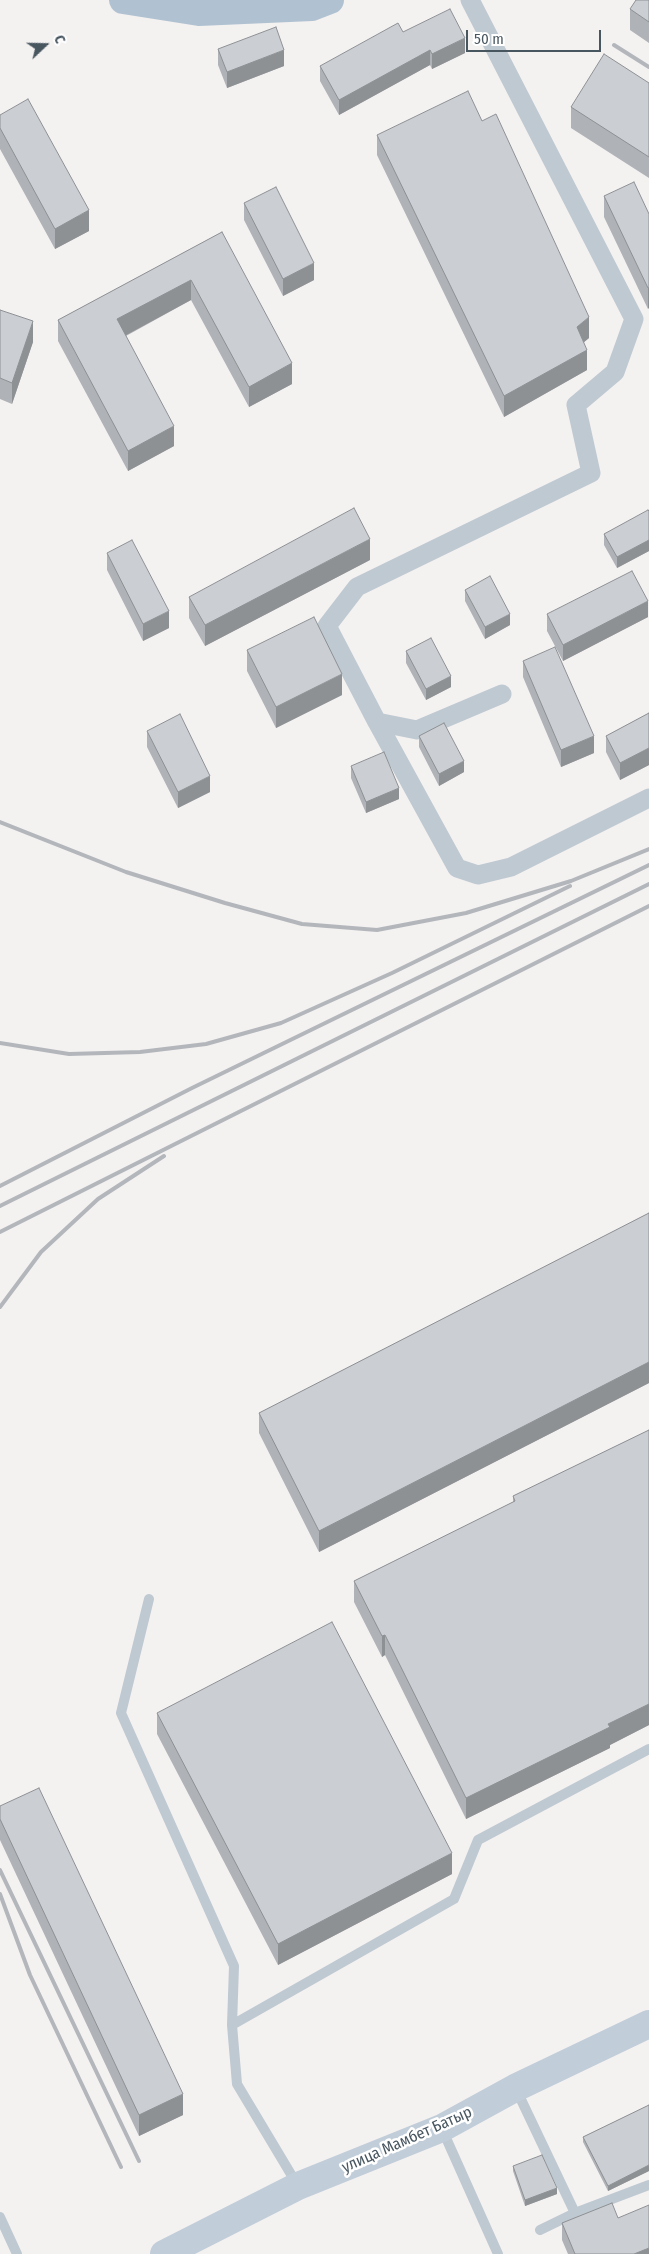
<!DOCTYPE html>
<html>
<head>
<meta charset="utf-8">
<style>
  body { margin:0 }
  #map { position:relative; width:649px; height:2254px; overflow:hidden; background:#f4f1f1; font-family:"Fira Sans Condensed",sans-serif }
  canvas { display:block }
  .north { position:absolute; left:20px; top:20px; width:50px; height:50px; -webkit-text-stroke:4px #fff; paint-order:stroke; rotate:69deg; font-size:14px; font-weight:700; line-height:20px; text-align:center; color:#485660 }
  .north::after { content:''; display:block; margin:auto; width:18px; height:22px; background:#485660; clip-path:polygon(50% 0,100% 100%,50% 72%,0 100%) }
  .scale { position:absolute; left:466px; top:30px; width:135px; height:22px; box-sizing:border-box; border:2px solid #485660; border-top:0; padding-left:6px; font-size:15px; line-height:18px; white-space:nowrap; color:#485660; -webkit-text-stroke:4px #fff; paint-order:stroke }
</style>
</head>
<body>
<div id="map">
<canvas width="649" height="2254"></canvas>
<div class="north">С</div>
<div class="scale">50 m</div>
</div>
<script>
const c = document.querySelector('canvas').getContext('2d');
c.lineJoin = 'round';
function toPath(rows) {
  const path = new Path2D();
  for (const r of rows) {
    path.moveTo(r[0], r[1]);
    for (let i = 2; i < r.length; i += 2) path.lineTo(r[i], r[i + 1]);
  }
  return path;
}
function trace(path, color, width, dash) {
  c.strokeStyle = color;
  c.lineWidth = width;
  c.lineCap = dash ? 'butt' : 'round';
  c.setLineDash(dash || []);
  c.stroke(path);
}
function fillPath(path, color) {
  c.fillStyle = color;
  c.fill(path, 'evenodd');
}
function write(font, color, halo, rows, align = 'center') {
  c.font = font + ' "Fira Sans Condensed",sans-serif';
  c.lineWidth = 5;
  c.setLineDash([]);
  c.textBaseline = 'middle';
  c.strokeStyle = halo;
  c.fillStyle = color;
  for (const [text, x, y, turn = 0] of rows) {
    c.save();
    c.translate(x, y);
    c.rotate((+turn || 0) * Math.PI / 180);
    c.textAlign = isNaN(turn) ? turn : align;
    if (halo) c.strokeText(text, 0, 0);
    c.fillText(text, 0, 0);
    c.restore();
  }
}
trace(toPath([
  [149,1599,121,1713,234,1966,232,2025,237,2084,298,2186],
  [232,2025,454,1899,478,1840,649,1749],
  [516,2089,575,2213,649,2185],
  [442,2129,498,2254],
  [0,2217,17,2254],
  [540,2230,575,2213]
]), '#bfc9d1', 10);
trace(toPath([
  [470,0,634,319,615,372,576,405,591,473,357,587,327,626,377,722,417,730,502,694],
  [377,722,457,868,478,875,511,867,649,798]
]), '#bfc9d1', 19);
trace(toPath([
  [164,2254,298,2186,442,2128,515,2088,649,2024]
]), '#c1cdd9', 28);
trace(toPath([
  [123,0,199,12,312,7,330,0]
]), '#b0c2d1', 28);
trace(toPath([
  [614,45,649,67],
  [0,822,126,872,225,903,302,924,377,930,466,913,571,881,649,849],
  [0,1043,69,1054,140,1052,206,1044,281,1023,392,973,570,886],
  [0,1186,192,1088,649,865],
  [0,1206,649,884],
  [0,1232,649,906],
  [0,1307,41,1252,98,1199,164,1156],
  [0,1870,139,2161],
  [0,1894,30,1975,121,2167]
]), '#b3b7bc', 4);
fillPath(toPath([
  [649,0,649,43,630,30,630,9],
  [403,32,465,53,432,69,430,65,339,115,320,81,320,66],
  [218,49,284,66,227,88,218,65],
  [649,83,649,178,571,128,571,107],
  [0,115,89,231,55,249,0,149],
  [482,121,589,338,584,342,587,370,504,417,377,155,377,135],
  [604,196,649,214,648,309,604,217],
  [244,203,314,280,283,296,244,220],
  [222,232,292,384,249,407,191,300,126,336,174,446,128,471,58,341,58,320],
  [0,310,33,342,12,404,0,399],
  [649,511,649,551,617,568,604,545,604,534],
  [107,553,169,628,143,641,107,570],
  [370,560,205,646,189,618,189,597],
  [465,590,510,625,485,639,465,601],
  [547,614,648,617,563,661,547,631],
  [247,650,342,695,276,728,247,671],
  [406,651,451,687,426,700,406,663],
  [523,661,594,753,561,767,523,677],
  [649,713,649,765,620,780,606,752,606,736],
  [147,731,210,792,178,808,147,747],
  [419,736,464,772,439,786,419,747],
  [351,766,399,799,366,813,351,778],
  [649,1213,649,1383,319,1552,259,1433,259,1413],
  [649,1430,649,1725,610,1745,610,1748,466,1819,385,1655,382,1657,354,1602,354,1581,513,1502,513,1496],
  [157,1713,452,1874,278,1965,157,1734],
  [0,1806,183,2115,139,2136,0,1840],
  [649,2105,649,2171,608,2191,583,2142,583,2137],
  [513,2166,557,2194,525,2206,513,2171],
  [618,2218,649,2254,568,2254,562,2240,562,2223]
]), '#afb2b6');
fillPath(toPath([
  [465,38,465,53,432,69,432,54],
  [284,50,284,66,227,88,227,72],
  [430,50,430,65,339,115,339,100],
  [89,210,89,231,55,249,55,229],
  [314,263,314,280,283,296,283,279],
  [191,280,191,300,117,340,117,319],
  [648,288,649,288,649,308,648,309],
  [589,317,589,338,577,348,577,327],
  [33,321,33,342,12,404,12,383],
  [587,350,587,370,504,417,504,396],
  [292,363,292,384,249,407,249,387],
  [174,426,174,446,128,471,128,451],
  [370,539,370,560,205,646,205,625],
  [649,540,649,551,617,568,617,557],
  [648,601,648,617,563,661,563,645],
  [169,611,169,628,143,641,143,624],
  [510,614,510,625,485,639,485,627],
  [342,674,342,695,276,728,276,707],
  [451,676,451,687,426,700,426,689],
  [594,736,594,753,561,767,561,750],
  [649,748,649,765,620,780,620,763],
  [464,761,464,772,439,786,439,774],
  [210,776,210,792,178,808,178,792],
  [399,788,399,799,366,813,366,802],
  [649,1362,649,1383,319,1552,319,1531],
  [385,1635,385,1655,382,1657,382,1636],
  [649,1704,649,1725,610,1745,610,1748,466,1819,466,1798,608,1724],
  [452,1853,452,1874,278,1965,278,1944],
  [183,2094,183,2115,139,2136,139,2115],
  [649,2165,649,2171,608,2191,608,2186],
  [557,2188,557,2194,525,2206,525,2200],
  [649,2248,649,2254,634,2254]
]), '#8e9194');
const building = toPath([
  [636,0,649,0,649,22,630,9,636,0],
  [450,9,465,38,432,54,430,50,339,100,320,66,398,23,403,32,450,9],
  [276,27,284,50,227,72,218,49,276,27],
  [604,54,649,83,649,157,571,107,604,54],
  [468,91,482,121,496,114,589,317,577,327,587,350,504,396,377,135,468,91],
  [28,99,89,210,55,229,0,128,0,115,28,99],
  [634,182,649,214,649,288,648,288,604,196,634,182],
  [276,187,314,263,283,279,244,203,276,187],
  [222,232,292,363,249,387,191,280,117,319,174,426,128,451,58,320,222,232],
  [0,310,33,321,12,383,0,378,0,310],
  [354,508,370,539,205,625,189,597,354,508],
  [648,510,649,511,649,540,617,557,604,534,648,510],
  [132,540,169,611,143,624,107,553,132,540],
  [632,571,648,601,563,645,547,614,632,571],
  [490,576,510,614,485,627,465,590,490,576],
  [314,617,342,674,276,707,247,650,314,617],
  [431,638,451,676,426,689,406,651,431,638],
  [555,647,594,736,561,750,523,661,555,647],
  [649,713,649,748,620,763,606,736,649,713],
  [180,714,210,776,178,792,147,731,180,714],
  [444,723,464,761,439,774,419,736,444,723],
  [384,752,399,788,366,802,351,766,384,752],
  [649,1213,649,1362,319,1531,259,1413,649,1213],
  [649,1430,649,1704,608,1724,610,1727,466,1798,385,1635,382,1636,354,1581,515,1501,513,1496,649,1430],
  [332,1622,452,1853,278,1944,157,1713,332,1622],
  [39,1788,183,2094,139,2115,0,1819,0,1806,39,1788],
  [649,2105,649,2165,608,2186,583,2137,649,2105],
  [542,2155,557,2188,525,2200,513,2166,542,2155],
  [612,2203,618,2218,649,2205,649,2248,634,2254,575,2254,562,2223,612,2203]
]);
fillPath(building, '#cbcfd4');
trace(building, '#8e9194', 1);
write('16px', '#485660', '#fff', [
  ["улица Мамбет Батыр",407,2140,-24]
]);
</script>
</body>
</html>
